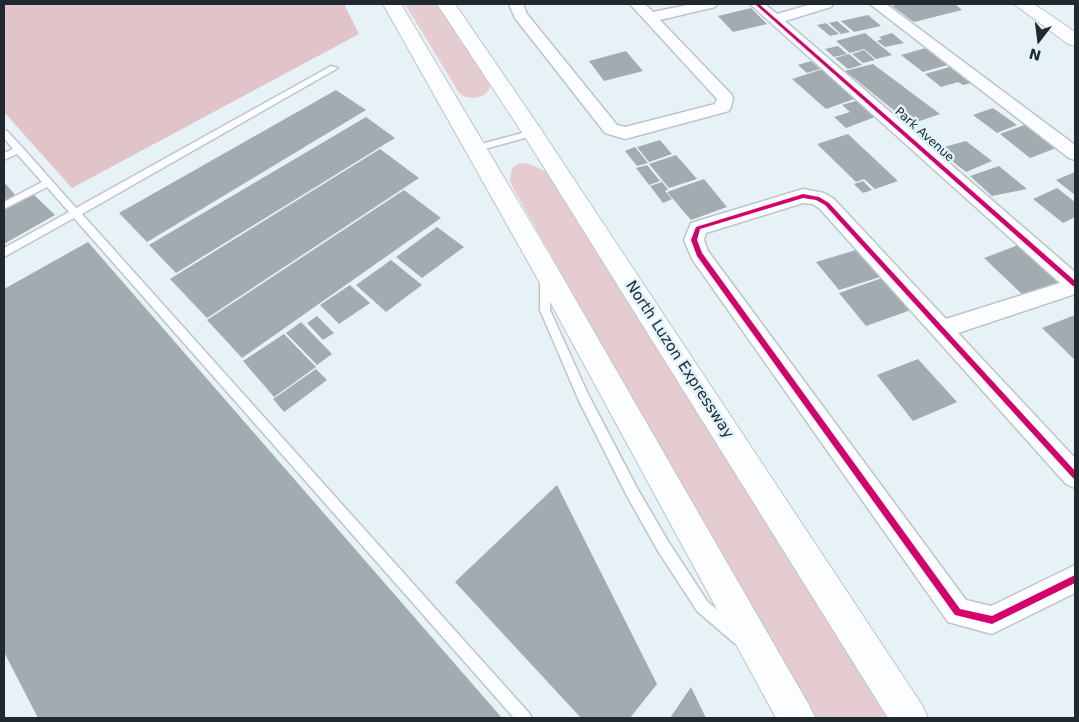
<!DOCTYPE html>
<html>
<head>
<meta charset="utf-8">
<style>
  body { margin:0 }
  #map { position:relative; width:1079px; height:722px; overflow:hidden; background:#e7f2f7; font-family:"DejaVu Sans",sans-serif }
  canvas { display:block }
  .frame { position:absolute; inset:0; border:5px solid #20292d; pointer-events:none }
  .north { position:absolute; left:1014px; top:15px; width:50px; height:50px; -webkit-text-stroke:4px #e0f4fe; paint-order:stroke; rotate:195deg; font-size:14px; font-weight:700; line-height:20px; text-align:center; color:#20292d }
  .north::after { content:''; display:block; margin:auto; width:18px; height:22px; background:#20292d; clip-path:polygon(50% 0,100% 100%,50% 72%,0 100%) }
</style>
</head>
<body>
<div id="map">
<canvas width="1079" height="722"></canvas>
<div class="frame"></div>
<div class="north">N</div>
</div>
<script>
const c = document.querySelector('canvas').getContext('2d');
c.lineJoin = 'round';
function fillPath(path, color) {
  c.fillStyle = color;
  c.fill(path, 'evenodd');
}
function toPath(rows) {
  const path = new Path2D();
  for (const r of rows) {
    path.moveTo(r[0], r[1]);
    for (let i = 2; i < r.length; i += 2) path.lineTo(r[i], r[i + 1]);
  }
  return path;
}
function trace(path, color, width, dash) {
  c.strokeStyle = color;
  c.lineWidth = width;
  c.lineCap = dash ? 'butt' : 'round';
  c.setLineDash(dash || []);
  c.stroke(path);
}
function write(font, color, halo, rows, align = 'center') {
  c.font = font + ' "DejaVu Sans",sans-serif';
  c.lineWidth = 5;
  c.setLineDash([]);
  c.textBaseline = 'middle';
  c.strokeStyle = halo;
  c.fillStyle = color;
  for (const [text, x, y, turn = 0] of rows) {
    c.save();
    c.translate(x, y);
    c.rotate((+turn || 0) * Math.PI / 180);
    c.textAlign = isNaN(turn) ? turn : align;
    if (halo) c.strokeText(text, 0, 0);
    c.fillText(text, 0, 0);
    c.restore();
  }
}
fillPath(toPath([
  [405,4,436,4,490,84,489,90,483,96,474,98,465,97,459,93],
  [527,163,545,171,889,718,816,718,514,190,510,180,512,168,518,164]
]), '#e5ccd1');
fillPath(toPath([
  [4,4,344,4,359,34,72,188,4,112]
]), '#e0c4ca');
fillPath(toPath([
  [899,4,955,4,962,10,914,22,892,6],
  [751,8,767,24,733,32,718,16],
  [868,15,881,26,854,32,841,21],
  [837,21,850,32,841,34,829,23],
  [826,23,839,34,830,36,817,25],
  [865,33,892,55,876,59,864,49,850,53,836,41],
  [892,33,904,43,885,47,877,41,882,39,879,37],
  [838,46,847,54,834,57,825,49],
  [929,47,951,64,923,72,901,55],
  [864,50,875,60,863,63,852,54],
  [626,51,643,71,604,81,589,61],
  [849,54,862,65,848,69,835,58],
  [811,61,820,69,807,73,798,65],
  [873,64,940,114,911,124,845,71],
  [953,66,975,82,963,85,958,82,941,87,925,74],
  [823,69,857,98,826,109,792,79],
  [336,90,366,110,147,242,119,213],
  [856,101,875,117,846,128,834,117,850,112,842,105],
  [993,108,1017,125,997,133,973,115],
  [366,117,395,138,176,273,149,245],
  [1027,124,1059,147,1030,158,1000,134],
  [848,134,898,181,875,189,864,179,856,182,817,144],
  [660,140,672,154,649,162,637,147],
  [966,141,992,161,966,172,937,149],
  [635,147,648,163,637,166,625,151],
  [380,149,419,178,207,318,170,279],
  [676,155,697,179,669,188,649,164],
  [647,165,660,181,649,185,636,168],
  [999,166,1027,189,992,196,970,176],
  [1075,172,1075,195,1056,180],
  [704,179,727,207,691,220,667,192],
  [863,181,872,190,863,193,854,184],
  [4,182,16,196,4,202],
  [662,182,668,189,665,191,672,199,663,203,650,186],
  [1057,188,1075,202,1075,217,1063,223,1033,199],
  [404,190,441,218,242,358,207,320],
  [32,193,55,215,4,244,4,208],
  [437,227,464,247,422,278,396,257],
  [88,242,502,718,38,718,4,652,4,289],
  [1021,244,1063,282,1025,297,984,258],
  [856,250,880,277,839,290,816,262],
  [391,260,422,285,386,312,356,285],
  [882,278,911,310,866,326,839,293],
  [350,285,370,303,339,324,320,305],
  [1075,315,1075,360,1042,328],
  [317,316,334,333,323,340,307,323],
  [301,322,332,354,317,365,286,333],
  [284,334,316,367,274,397,243,361],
  [918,359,957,402,913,421,877,375],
  [316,369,327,380,284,412,273,399],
  [557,485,657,684,630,718,581,718,455,582],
  [691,687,706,718,670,718]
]), '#a2abaf');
const lane = toPath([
  [331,66,338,68,82,214,529,713,532,718,514,718,74,218,4,257,4,248,69,212,47,187,4,209,4,202,42,182,17,154,4,160,4,153,13,149,4,138,4,130,7,131,22,147,76,208,331,66],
  [533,130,537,133,536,135,477,151,473,148,474,146,533,130],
  [545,274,550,278,550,310,588,394,637,488,668,541,707,601,744,633,746,638,744,643,739,645,734,643,697,611,658,551,627,496,579,401,540,310,540,278,545,274]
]);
const street = toPath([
  [509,4,523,4,527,14,617,125,625,127,715,104,717,99,630,4,645,4,653,12,692,4,717,4,715,7,660,20,731,94,733,98,731,107,729,111,625,139,605,133,515,18,509,4],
  [750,4,765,4,777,14,812,4,833,4,831,7,785,21,1075,272,1075,294,958,333,1075,458,1075,488,1066,484,820,209,813,204,803,203,706,233,704,240,708,251,966,600,991,606,1075,565,1075,593,992,634,948,622,692,259,684,240,691,223,803,189,824,193,834,199,946,319,1060,283,750,4],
  [870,4,886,4,1075,145,1075,160,1069,158,870,4]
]);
const secondary = toPath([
  [1014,4,1034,4,1075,32,1075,46,1068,44,1014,4]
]);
const highway = toPath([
  [383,4,401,4,554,262,809,705,815,718,776,718,536,276,383,4],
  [437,4,455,4,540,128,922,705,928,718,888,718,525,137,437,4]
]);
trace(lane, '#bcc5ca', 3);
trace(street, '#bcc5ca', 3);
trace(secondary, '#bcc5ca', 2);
trace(highway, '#bcc5ca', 2);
fillPath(lane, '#fbfdfe');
fillPath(street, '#fbfdfe');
fillPath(secondary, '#fbfdfe');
fillPath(highway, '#fbfdfe');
fillPath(toPath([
  [755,4,759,4,1075,281,1075,286,1073,286,755,4],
  [803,194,819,197,829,203,1075,471,1075,479,1073,478,825,205,816,200,803,198,700,229,697,240,702,253,960,609,992,616,1075,575,1075,583,992,624,955,615,697,256,691,240,696,227,803,194]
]), '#d6006c');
write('12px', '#20292d', '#e0f4fe', [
  ["Park Avenue",924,135,42]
]);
write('15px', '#20292d', '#e0f4fe', [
  ["North Luzon Expressway",679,360,57]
]);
</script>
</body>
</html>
